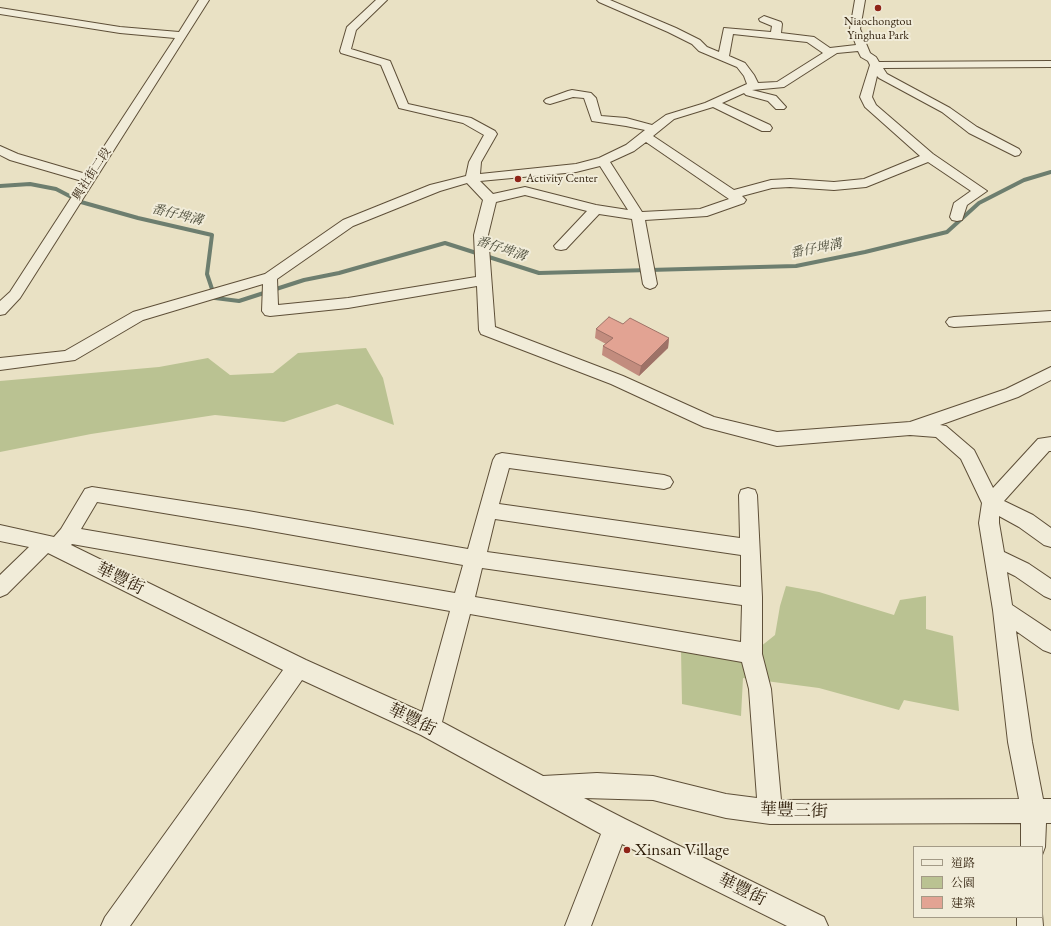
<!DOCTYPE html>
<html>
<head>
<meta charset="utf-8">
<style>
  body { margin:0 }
  #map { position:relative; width:1051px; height:926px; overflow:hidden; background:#e9e1c4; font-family:"EB Garamond","Noto Serif TC",serif }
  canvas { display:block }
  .legend { position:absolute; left:913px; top:846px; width:130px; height:72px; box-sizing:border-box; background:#f1ecd9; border:1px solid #a39a86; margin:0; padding:5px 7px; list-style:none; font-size:12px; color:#2f1e0a }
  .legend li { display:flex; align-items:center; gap:8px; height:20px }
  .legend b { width:20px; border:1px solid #a39a86 }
</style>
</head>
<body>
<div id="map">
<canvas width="1051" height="926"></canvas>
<ul class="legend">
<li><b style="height:5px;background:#f1ecd9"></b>道路</li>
<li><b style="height:11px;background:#bac292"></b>公園</li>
<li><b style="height:11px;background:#e2a393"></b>建築</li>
</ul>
</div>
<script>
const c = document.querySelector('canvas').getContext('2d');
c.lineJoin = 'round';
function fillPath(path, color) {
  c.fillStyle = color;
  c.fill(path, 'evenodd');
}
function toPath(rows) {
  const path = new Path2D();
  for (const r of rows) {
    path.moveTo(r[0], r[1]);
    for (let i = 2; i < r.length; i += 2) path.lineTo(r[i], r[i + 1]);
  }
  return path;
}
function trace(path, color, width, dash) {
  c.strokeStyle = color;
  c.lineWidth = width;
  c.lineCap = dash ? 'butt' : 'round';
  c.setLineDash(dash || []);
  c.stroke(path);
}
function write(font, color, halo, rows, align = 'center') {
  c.font = font + ' "EB Garamond","Noto Serif TC",serif';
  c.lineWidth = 4;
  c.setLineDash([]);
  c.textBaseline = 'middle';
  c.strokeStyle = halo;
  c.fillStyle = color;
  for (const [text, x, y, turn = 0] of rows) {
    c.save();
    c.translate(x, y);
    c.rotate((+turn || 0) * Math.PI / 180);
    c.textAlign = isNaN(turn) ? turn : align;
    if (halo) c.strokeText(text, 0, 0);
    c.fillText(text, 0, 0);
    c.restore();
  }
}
fillPath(toPath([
  [366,348,383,378,394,425,337,404,284,422,215,415,91,434,0,452,0,381,159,367,208,358,230,375,273,373,298,353],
  [786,586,819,592,894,615,900,600,926,596,926,629,953,636,959,711,904,700,899,710,819,688,743,678,741,716,682,704,681,649,760,647,775,635,780,606]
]), '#bac292');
trace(toPath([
  [0,186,30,184,56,189,81,202,138,218,212,235,207,274,215,298,239,301,304,280,339,273,445,243,539,273,796,266,865,252,947,232,979,203,1024,180,1051,172]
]), '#6d7e6f', 4);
const minor = toPath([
  [199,0,209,0,20,298,5,314,0,315,0,301,10,292,82,181,10,160,0,155,0,146,18,154,86,174,175,38,120,33,0,14,0,8,120,27,179,32,199,0],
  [376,0,387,0,356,30,351,49,390,61,408,104,471,118,495,131,497,134,481,162,480,174,576,164,599,158,626,145,645,130,626,126,592,121,584,98,573,97,550,104,546,103,544,101,546,99,568,91,572,90,591,93,596,98,601,116,626,118,652,125,666,115,705,103,747,84,744,76,737,67,699,51,692,44,668,32,599,2,597,0,610,0,676,28,700,40,707,47,719,52,724,28,771,32,772,26,760,21,759,19,764,16,781,22,782,24,781,33,814,37,830,48,856,45,850,29,855,0,865,0,860,29,870,53,876,57,879,62,1051,61,1051,67,883,68,887,74,950,108,977,127,1019,149,1021,152,1019,155,1015,156,969,133,942,112,879,78,877,76,872,97,876,105,933,154,987,191,967,205,962,220,957,221,952,220,950,217,954,203,971,191,928,162,866,187,834,190,790,187,772,188,742,196,746,200,744,203,707,216,645,220,657,284,655,287,650,289,645,287,643,284,632,219,599,214,566,249,561,250,556,249,554,246,587,211,525,195,496,202,488,235,495,327,623,376,714,417,777,432,910,422,1006,389,1051,367,1051,380,1018,397,940,425,946,426,974,450,993,488,1038,439,1051,437,1051,451,1049,451,1004,501,1033,515,1051,528,1051,547,1044,545,1019,527,999,516,999,523,1004,552,1029,564,1051,579,1051,599,1044,596,1015,576,1007,572,1012,605,1051,631,1051,653,1043,650,1016,631,1032,742,1043,799,1051,799,1051,823,1046,823,1045,847,1042,855,1042,847,1021,847,1021,823,770,824,726,818,653,800,584,798,625,819,824,917,828,926,787,926,622,844,591,926,565,926,601,834,421,735,302,680,130,926,101,926,105,917,283,670,48,553,7,594,0,597,0,575,29,547,0,541,0,525,54,537,61,529,85,489,92,487,248,511,468,549,493,460,496,455,502,453,664,475,670,477,673,482,670,487,664,489,509,468,499,504,740,538,739,495,741,490,748,488,755,490,757,495,762,597,762,654,771,689,781,800,1019,799,1008,742,993,610,979,523,982,503,961,459,936,437,910,435,777,446,704,427,611,384,481,334,479,330,477,286,348,308,270,316,265,315,262,311,263,284,143,320,75,360,0,370,0,358,65,351,133,312,265,274,343,220,430,185,466,176,469,162,484,135,463,123,399,108,381,65,341,53,340,51,347,27,376,0],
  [733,34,807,42,823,53,777,82,758,83,754,75,745,63,729,56,733,34],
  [858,51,861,57,868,61,870,65,860,97,865,107,920,156,864,179,834,182,790,179,771,180,734,190,653,136,674,119,713,107,762,131,770,131,772,128,770,125,722,103,744,93,746,95,768,101,776,109,784,109,786,107,776,96,752,90,784,87,837,53,858,51],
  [646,142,729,199,700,209,642,212,610,162,634,151,646,142],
  [600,166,628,210,596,205,525,187,493,194,480,181,576,172,600,166],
  [467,183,483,200,474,235,476,277,348,298,278,305,277,279,353,226,440,191,467,183],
  [97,502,248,527,463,565,455,593,81,529,97,502],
  [495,519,741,555,741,587,487,552,495,519],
  [72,544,450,611,422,712,306,660,71,545,72,544],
  [482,568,742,605,741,642,475,597,482,568],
  [470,614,742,662,749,689,757,798,726,794,653,776,597,773,543,776,442,722,470,614],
  [1051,311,1051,321,954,327,949,326,946,322,949,318,954,317,1051,311],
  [1042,914,1043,926,1017,926,1017,917,1042,917,1042,914]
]);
trace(minor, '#5e4f38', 2);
fillPath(minor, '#f1ecd9');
fillPath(toPath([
  [623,324,669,338,668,348,639,376,602,355,603,346,606,344,595,338,596,329]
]), '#c28c7e');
fillPath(toPath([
  [669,338,668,348,639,376,641,366]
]), '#9e7267');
const building = toPath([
  [609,317,623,324,630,318,669,338,641,366,603,346,613,338,596,329,609,317]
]);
fillPath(building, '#e2a393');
trace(building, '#9e7267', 1);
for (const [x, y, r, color] of [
  [878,8,4,"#8f2418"],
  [518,179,4,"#8f2418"],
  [627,850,4,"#8f2418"]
]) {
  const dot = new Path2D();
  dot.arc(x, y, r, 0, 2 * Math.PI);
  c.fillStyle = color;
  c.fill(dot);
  trace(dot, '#f1ecd9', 1.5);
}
write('12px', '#2f1e0a', '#f1ecd9', [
  ["Niaochongtou",878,22],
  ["Yinghua Park",878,36],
  ["Activity Center",526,179,"left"]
]);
write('12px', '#2f1e0a', '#f1ecd9', [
  ["興社街二段",92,174,-57]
]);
write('italic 13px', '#4e4e3c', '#f1ecd9', [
  ["番仔埤溝",177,215,14],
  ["番仔埤溝",501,249,18],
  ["番仔埤溝",816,249,-11]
]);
write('17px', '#2f1e0a', '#f1ecd9', [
  ["華豐街",120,579,26],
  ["華豐街",412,720,26],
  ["華豐三街",794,811,2],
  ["華豐街",742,890,26]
]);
write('17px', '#2f1e0a', '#f1ecd9', [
  ["Xinsan Village",635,850]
], 'left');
</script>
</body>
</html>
